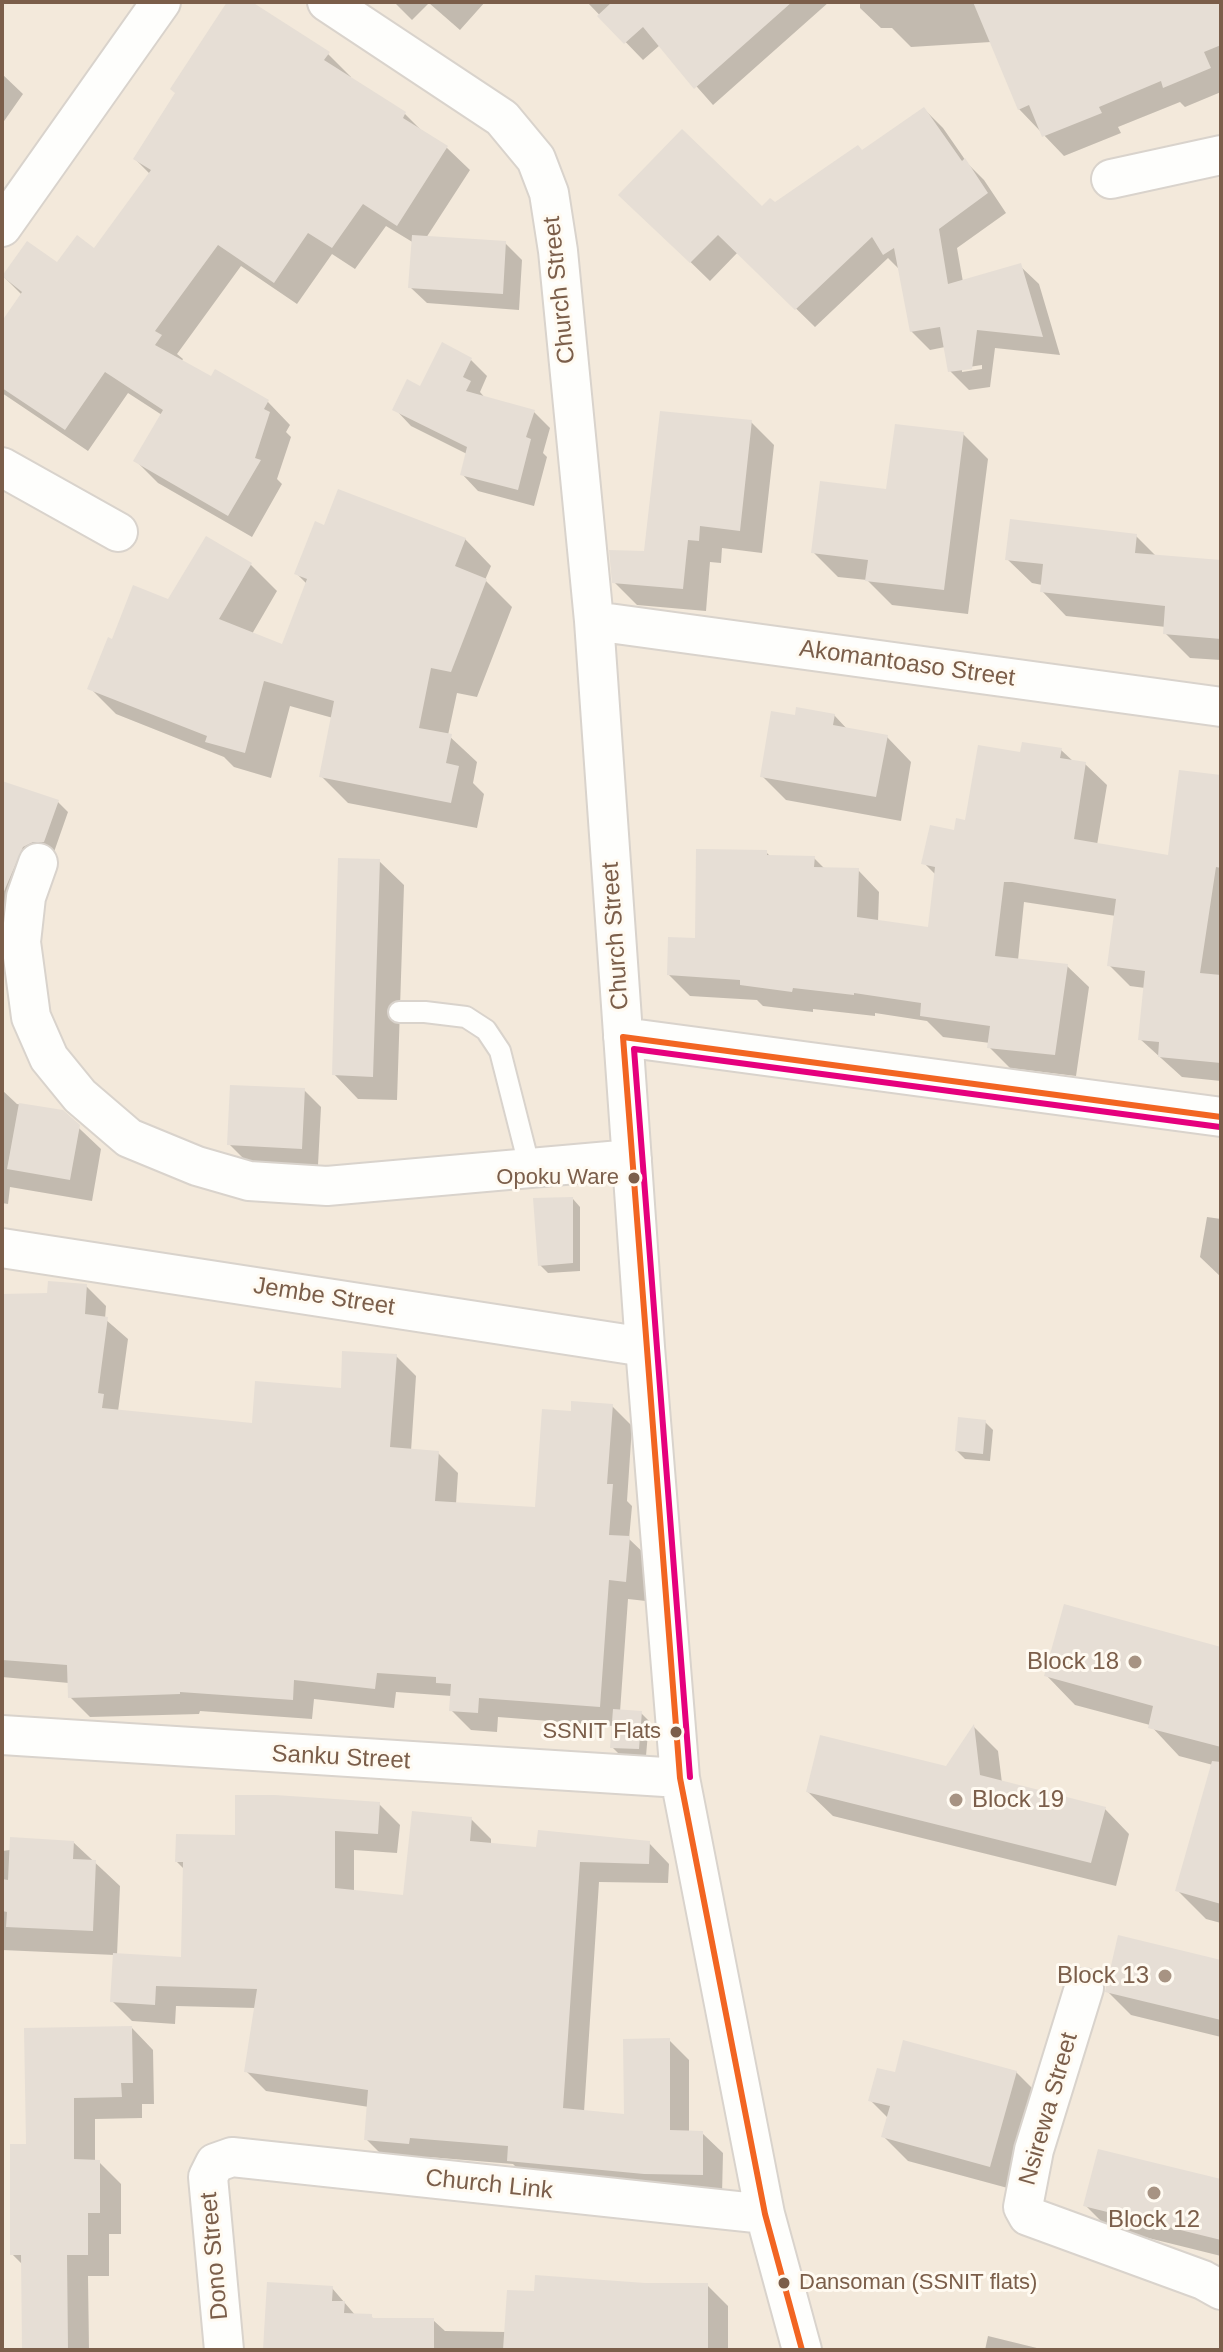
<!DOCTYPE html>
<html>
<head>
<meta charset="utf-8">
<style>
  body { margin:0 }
  #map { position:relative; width:1223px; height:2352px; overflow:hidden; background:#faf6ee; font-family:Arial,sans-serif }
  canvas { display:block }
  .frame { position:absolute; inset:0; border:4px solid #7b5e4a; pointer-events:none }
</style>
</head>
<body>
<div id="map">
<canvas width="1223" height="2352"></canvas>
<div class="frame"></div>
</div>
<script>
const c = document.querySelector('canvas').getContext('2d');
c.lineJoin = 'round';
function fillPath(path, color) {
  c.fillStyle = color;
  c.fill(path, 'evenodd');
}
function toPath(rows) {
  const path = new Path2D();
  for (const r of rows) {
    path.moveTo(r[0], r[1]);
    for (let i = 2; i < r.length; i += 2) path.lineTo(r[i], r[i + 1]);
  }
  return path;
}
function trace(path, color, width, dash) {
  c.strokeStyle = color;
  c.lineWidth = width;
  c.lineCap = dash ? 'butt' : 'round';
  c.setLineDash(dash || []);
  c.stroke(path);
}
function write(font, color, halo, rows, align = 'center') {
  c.font = font + ' Arial,sans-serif';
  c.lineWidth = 6;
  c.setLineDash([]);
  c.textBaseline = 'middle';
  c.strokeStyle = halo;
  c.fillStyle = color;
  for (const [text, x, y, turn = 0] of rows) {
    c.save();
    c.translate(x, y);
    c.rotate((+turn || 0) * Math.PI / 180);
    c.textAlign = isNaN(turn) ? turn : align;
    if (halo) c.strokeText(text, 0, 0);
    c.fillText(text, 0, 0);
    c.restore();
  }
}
fillPath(toPath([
  [2,2,1221,2,1221,2350,2,2350]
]), '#f3e9db');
fillPath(toPath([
  [230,2,248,2,328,54,351,77,350,79,405,114,425,134,447,148,470,170,426,238,505,243,522,260,519,310,427,303,410,287,414,243,386,226,355,269,332,254,297,304,241,266,177,354,183,359,181,362,212,379,268,402,290,425,286,432,291,437,277,479,282,484,252,537,158,483,136,461,162,415,128,393,88,451,2,393,2,324,22,295,4,277,58,265,94,250,150,174,135,159,177,93],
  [394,2,485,2,460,30,429,3,412,20],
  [587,2,829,2,713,105,660,45,643,60],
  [860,2,1221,2,1221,92,1185,107,1180,102,1118,127,1121,133,1064,156,1019,109,991,42,911,47,892,28,881,28,860,8],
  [2,74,23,94,2,124],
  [924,109,943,128,968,164,984,180,1006,213,957,248,963,282,1020,266,1039,284,1060,355,995,348,990,387,969,390,950,371,945,347,930,350,911,331,900,270,888,258,815,327,738,252,710,281,640,213,762,209,775,205,863,152],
  [982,365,982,369,962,372,962,368],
  [471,360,487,376,480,392,486,399,534,412,550,428,543,453,547,457,534,506,478,491,462,474,467,454,411,426,395,409,420,388],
  [751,422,774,445,762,553,722,548,721,563,710,562,706,611,637,605,614,582,646,554],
  [963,434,988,459,968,614,892,605,867,580,838,577,813,552],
  [325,527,465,539,491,566,485,580,512,607,477,697,457,693,448,735,477,762,473,783,484,794,477,828,348,803,321,776,333,718,290,706,271,778,234,767,224,757,116,714,90,688,113,642,169,601,207,539,251,565,277,591,252,634,283,646,307,584,296,573],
  [1136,536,1157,557,1221,562,1221,660,1190,658,1165,633,1166,627,1066,616,1042,591,1042,585,1032,583,1007,559],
  [834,715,848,730,887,737,911,762,901,821,786,800,762,776,796,717],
  [1061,750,1074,762,1085,764,1107,785,1097,845,1170,857,1221,777,1221,1081,1182,1077,1140,1039,1145,988,1130,986,1109,965,1116,916,1024,902,1018,960,1067,966,1089,987,1076,1076,1010,1068,989,1047,990,1043,943,1037,927,1021,875,1013,875,1016,813,1009,813,1012,763,1006,757,1000,690,996,669,975,766,852,771,857,814,858,825,869,858,870,879,892,878,922,930,929,936,875,924,863,967,822,1022,754],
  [2,802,58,802,68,812,54,852,44,851,2,921],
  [379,861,404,885,397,1100,358,1099,334,1074],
  [2,1090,17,1104,62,1112,101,1149,92,1201,10,1187,8,1204,2,1203],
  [304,1090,321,1107,318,1165,246,1161,229,1144],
  [573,1199,580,1207,580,1271,548,1273,540,1265],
  [1207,1217,1221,1219,1221,1277,1200,1257],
  [86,1286,106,1306,105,1319,128,1339,118,1411,253,1425,342,1391,396,1356,416,1376,411,1451,438,1453,458,1473,456,1504,537,1509,573,1413,612,1406,632,1426,627,1501,632,1506,629,1539,649,1558,646,1601,628,1599,620,1712,641,1713,649,1721,646,1756,620,1755,612,1747,613,1726,498,1717,497,1732,471,1730,451,1710,452,1696,396,1692,394,1708,314,1699,312,1719,200,1711,199,1714,90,1717,70,1697,69,1683,2,1677,2,1296,49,1295],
  [985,1422,993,1430,990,1461,965,1459,957,1451],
  [1221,1649,1221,1923,1206,1919,1177,1890,1213,1765,1179,1756,1150,1725,1075,1705,1047,1676],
  [974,1727,998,1751,1002,1783,1105,1809,1129,1834,1116,1886,833,1816,808,1792,947,1769],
  [379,1804,400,1825,397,1853,354,1850,354,1892,405,1897,471,1819,491,1839,491,1845,538,1850,649,1843,669,1864,668,1883,599,1882,584,2112,626,2116,669,2040,689,2060,689,2132,702,2133,723,2153,722,2195,529,2180,513,2164,429,2157,428,2163,386,2159,366,2139,369,2107,266,2091,246,2071,256,2008,176,2006,175,2024,132,2021,112,2001,115,1955,2,1950,2,1851,73,1842,120,1886,117,1955,182,1960,185,1870,177,1862,237,1837],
  [1221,1962,1221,2037,1131,2015,1107,1991],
  [132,2028,153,2050,154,2104,142,2104,142,2118,95,2119,95,2162,99,2162,121,2184,121,2234,109,2234,109,2276,88,2276,89,2350,24,2350,23,2265,12,2254,28,2146],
  [1016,2072,1041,2097,1015,2190,908,2161,884,2137,889,2119,870,2100],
  [1221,2181,1221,2256,1108,2228,1085,2205],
  [645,2285,707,2285,728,2306,728,2350,265,2350,332,2288,356,2316,371,2316,374,2320,433,2320,445,2331,506,2332,536,2293],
  [988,2336,1045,2350,985,2350]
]), '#0003');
fillPath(toPath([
  [227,2,252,2,330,52,324,60,406,112,403,118,448,146,397,226,363,204,332,248,308,233,274,283,218,245,155,331,162,335,155,345,211,376,215,369,269,400,264,409,270,412,255,458,261,460,228,516,133,461,163,410,105,372,65,430,2,388,2,321,22,292,2,276,27,241,57,262,77,235,94,248,151,170,133,159,175,93,170,89],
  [612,2,792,2,694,89,643,27,624,44,597,16],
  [973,2,1221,2,1221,45,1204,52,1211,68,1163,88,1161,81,1099,107,1102,113,1042,137,1029,105,1018,110],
  [924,107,962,161,965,158,988,193,939,229,948,284,1021,263,1043,337,977,330,972,369,948,372,940,327,910,332,894,248,883,255,872,237,795,310,718,235,690,263,618,195,682,129,762,206,770,198,775,202,858,145,862,150],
  [412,235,506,241,503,294,408,288],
  [442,342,472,358,463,377,471,381,466,391,535,410,526,437,531,439,518,490,460,475,467,447,392,410,407,379,420,386],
  [660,411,752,420,740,531,700,526,699,541,688,540,683,589,612,583,609,550,644,551],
  [895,424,964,432,944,590,865,581,868,560,811,553,820,481,886,489],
  [338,489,466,538,455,566,487,579,451,672,431,668,419,728,452,734,446,763,459,766,451,803,319,777,334,701,264,681,245,753,205,742,207,736,87,689,108,637,112,639,133,585,168,599,206,536,252,563,219,619,282,644,307,579,294,574,315,521,324,525],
  [1010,519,1137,534,1135,553,1221,560,1221,639,1163,634,1165,606,1040,592,1043,564,1005,560],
  [796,707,835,714,833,725,888,735,876,797,760,777,771,711,795,715],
  [1022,742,1062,748,1060,758,1086,762,1074,839,1168,855,1179,770,1221,775,1221,868,1216,867,1200,973,1221,975,1221,1063,1158,1057,1159,1042,1138,1040,1145,971,1107,966,1116,899,1012,882,1004,882,995,956,1068,964,1055,1055,987,1048,990,1026,920,1016,921,1003,854,993,854,995,793,988,792,992,740,985,740,980,667,975,668,937,695,938,696,849,767,850,767,855,815,856,814,867,859,868,857,917,928,927,935,867,921,864,930,825,954,830,956,818,965,820,978,745,1020,752],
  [2,781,59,800,44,842,33,842,23,847,2,896],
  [338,858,380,859,373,1077,332,1075],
  [230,1085,305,1088,302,1149,227,1145],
  [19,1103,63,1110,80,1125,70,1180,7,1169],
  [573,1197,573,1263,538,1266,533,1198],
  [48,1281,87,1284,85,1314,108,1317,98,1393,104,1394,102,1408,252,1423,255,1381,341,1388,342,1351,397,1354,390,1447,439,1451,435,1501,535,1507,542,1409,571,1411,571,1401,613,1404,607,1484,613,1484,609,1535,630,1536,626,1582,609,1580,600,1707,479,1698,478,1713,449,1711,451,1684,436,1683,436,1677,377,1673,375,1689,294,1680,293,1700,180,1692,180,1694,68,1698,67,1665,2,1660,2,1294,47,1293],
  [958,1417,986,1420,983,1454,955,1451],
  [1064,1604,1221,1647,1221,1747,1148,1728,1153,1706,1044,1676],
  [613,1709,642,1711,639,1749,610,1748],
  [974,1724,980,1775,1106,1807,1091,1863,806,1792,820,1735,946,1766],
  [1212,1761,1221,1762,1221,1904,1175,1891],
  [235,1795,275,1795,380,1802,378,1834,335,1831,335,1888,403,1895,412,1811,472,1817,470,1841,536,1847,538,1830,650,1841,649,1864,580,1862,563,2108,624,2114,623,2039,670,2038,670,2130,703,2131,703,2175,644,2174,507,2161,508,2146,410,2138,409,2144,364,2140,368,2090,244,2072,257,1989,156,1986,155,2005,110,2002,113,1953,181,1957,183,1862,175,1862,176,1834,235,1835],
  [10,1837,74,1841,73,1859,96,1860,93,1931,6,1927,7,1912,2,1911,2,1879,8,1880],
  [1118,1935,1221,1960,1221,2020,1105,1992],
  [132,2026,133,2083,121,2083,122,2097,74,2098,74,2159,100,2160,100,2213,88,2213,88,2255,67,2255,68,2350,22,2350,21,2255,10,2255,10,2144,26,2144,24,2028],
  [903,2040,1017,2071,990,2167,881,2137,890,2106,868,2101,877,2068,895,2072],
  [1098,2149,1221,2179,1221,2240,1083,2206],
  [535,2275,645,2283,708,2283,708,2350,503,2350,507,2290,534,2291],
  [267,2282,333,2286,332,2301,345,2301,344,2313,372,2314,372,2318,434,2318,434,2350,263,2350]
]), '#e6ded5');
const service = toPath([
  [399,1012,425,1012,466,1017,486,1030,500,1051,530,1169]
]);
const minor = toPath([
  [327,2,502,118,536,159,549,193,558,251,594,621,645,1347,680,1778,765,2214,802,2350],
  [1111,179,1221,155],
  [2,227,161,2],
  [2,467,118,532],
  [594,621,1221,707],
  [38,863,26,897,21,942,31,1017,49,1058,80,1096,129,1138,197,1166,249,1181,327,1186,632,1159],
  [623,1037,1221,1117],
  [2,1248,645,1347],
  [2,1735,680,1778],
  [1084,1988,1034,2150,1023,2207,1028,2216,1203,2280,1221,2290],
  [224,2350,208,2177,215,2163,232,2157,765,2214]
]);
trace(service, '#d9d3cc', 24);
trace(minor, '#d9d3cc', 42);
trace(service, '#fefefc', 20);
trace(minor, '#fefefc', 38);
trace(toPath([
  [802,2350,765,2214,680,1778,623,1037,1221,1117]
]), '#f26522', 6);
trace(toPath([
  [690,1777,634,1049,1220,1127]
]), '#e5007d', 6);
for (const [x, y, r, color] of [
  [634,1178,7,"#7b5e4a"],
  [1135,1662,8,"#a79383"],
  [676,1732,7,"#7b5e4a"],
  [956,1800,8,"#a79383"],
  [1165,1976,8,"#a79383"],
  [1154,2193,8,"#a79383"],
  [784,2283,7,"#7b5e4a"]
]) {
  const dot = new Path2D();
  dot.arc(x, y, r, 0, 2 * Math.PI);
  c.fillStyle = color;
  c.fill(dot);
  trace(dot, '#fffaf1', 3);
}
write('22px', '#7b5e4a', '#fffaf1', [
  ["Opoku Ware",619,1178],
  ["SSNIT Flats",661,1732],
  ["Dansoman (SSNIT flats)",799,2283,"left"]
], 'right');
write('24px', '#7b5e4a', '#fffaf1', [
  ["Church Street",560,290,-96],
  ["Akomantoaso Street",907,664,8],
  ["Church Street",616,936,-94],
  ["Jembe Street",324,1297,9],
  ["Sanku Street",341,1758,3],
  ["Nsirewa Street",1049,2109,-74],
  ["Church Link",489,2185,6],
  ["Dono Street",215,2256,-95]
]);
write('24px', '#7b5e4a', '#fffaf1', [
  ["Block 18",1119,1662],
  ["Block 19",972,1800,"left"],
  ["Block 13",1149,1976],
  ["Block 12",1154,2220,"center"]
], 'right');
</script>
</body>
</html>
